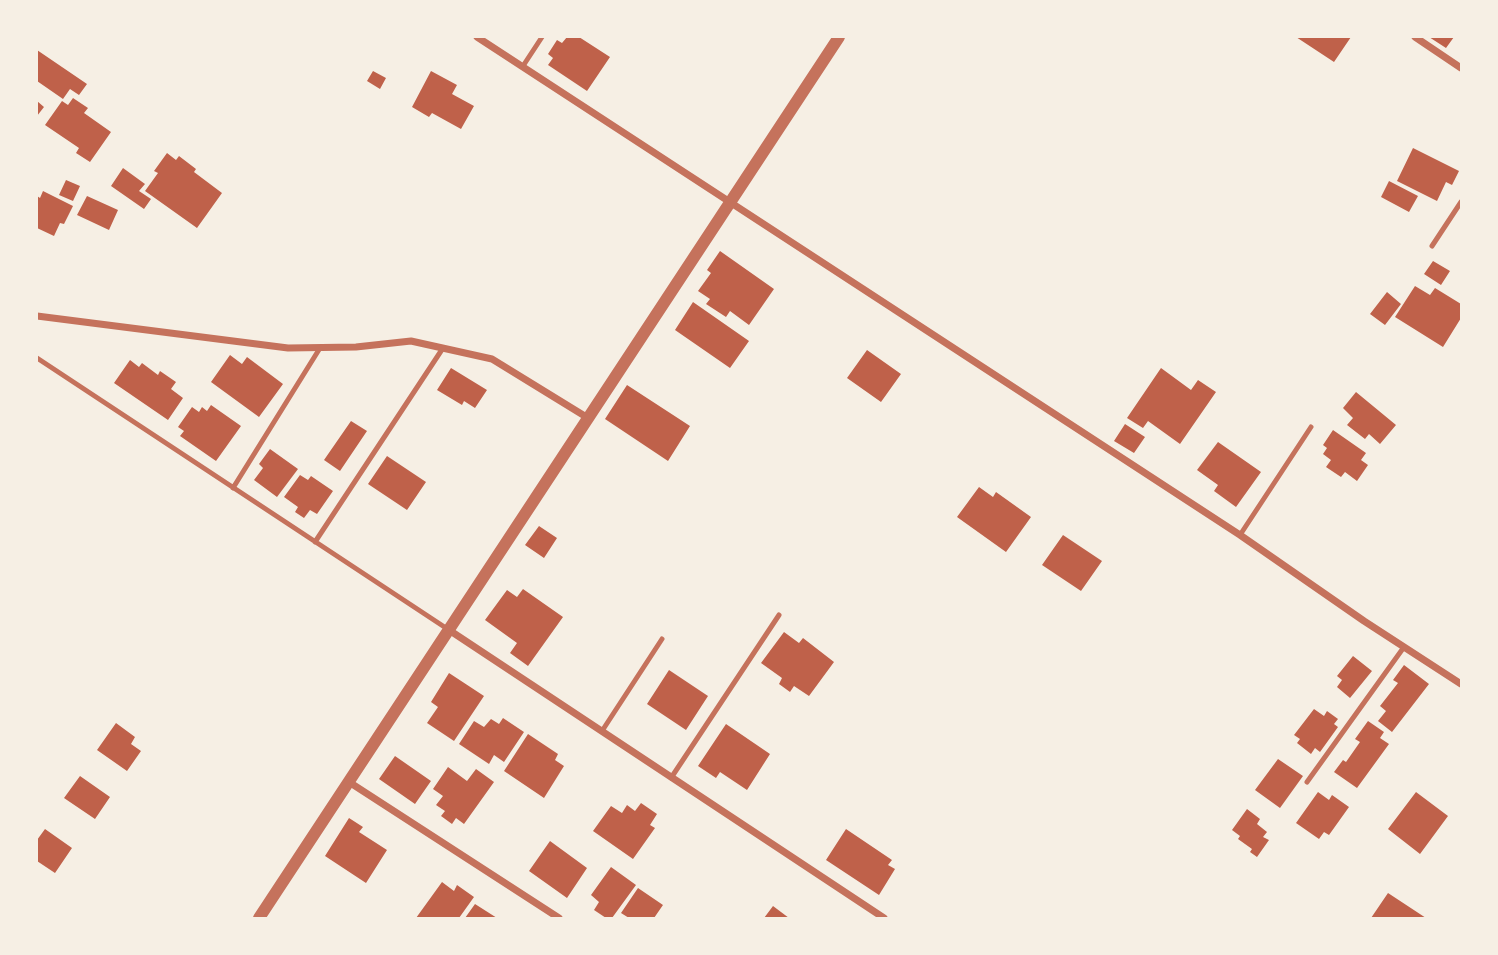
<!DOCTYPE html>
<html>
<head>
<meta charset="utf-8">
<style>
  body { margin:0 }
  #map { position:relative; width:1498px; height:955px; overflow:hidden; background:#f6efe4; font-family:"Work Sans",sans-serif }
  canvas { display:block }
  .frame { position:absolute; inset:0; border:38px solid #f6efe4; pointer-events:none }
</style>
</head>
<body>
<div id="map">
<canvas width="1498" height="955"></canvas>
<div class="frame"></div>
</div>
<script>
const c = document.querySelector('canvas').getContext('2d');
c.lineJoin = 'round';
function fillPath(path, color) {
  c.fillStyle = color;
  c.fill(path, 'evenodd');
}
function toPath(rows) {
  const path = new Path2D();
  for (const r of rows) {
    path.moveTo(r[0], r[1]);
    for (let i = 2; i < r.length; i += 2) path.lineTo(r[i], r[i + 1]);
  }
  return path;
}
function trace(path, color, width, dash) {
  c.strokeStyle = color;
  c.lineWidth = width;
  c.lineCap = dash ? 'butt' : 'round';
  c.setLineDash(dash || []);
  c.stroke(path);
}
fillPath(toPath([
  [567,37,579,37,610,57,587,91,548,65,553,58,548,54,557,40,562,43],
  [1296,37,1351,37,1334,62],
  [1429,37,1454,37,1446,48],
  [37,50,87,84,79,95,70,89,63,99,37,81],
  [373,71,386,78,380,89,367,81],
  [431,71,457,85,452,94,474,106,461,129,432,113,429,117,412,107],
  [73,98,88,108,84,113,111,132,90,162,76,153,79,148,45,125,62,101,68,105],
  [37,101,44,107,37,116],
  [1413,148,1459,171,1452,185,1446,182,1437,201,1397,181],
  [167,153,176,160,179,156,196,169,194,172,222,193,197,228,145,191,158,173,154,171],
  [123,168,145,184,139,191,151,199,144,209,111,186],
  [66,180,80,186,73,201,59,195],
  [1389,181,1418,196,1409,212,1381,197],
  [43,191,73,206,64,224,60,223,54,236,37,228,37,196,40,198],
  [87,196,118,210,109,230,77,215],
  [720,251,774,289,749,325,730,311,726,317,706,304,710,299,698,291,711,273,707,270],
  [1433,261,1450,271,1441,285,1424,274],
  [1415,286,1430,295,1435,288,1461,304,1461,318,1443,347,1395,317],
  [1387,292,1401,304,1385,325,1370,314],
  [693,302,749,341,730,368,675,330],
  [867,350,901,374,881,402,847,378],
  [230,355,242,364,247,357,283,384,259,417,211,382],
  [130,360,139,367,142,363,158,375,160,371,176,382,171,389,183,398,168,420,114,383],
  [451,368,487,390,475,408,464,401,462,405,437,390],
  [1161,368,1191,390,1198,380,1216,392,1180,444,1148,421,1143,428,1127,418],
  [627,385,690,426,668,461,605,419],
  [1356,392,1396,425,1380,444,1369,434,1365,439,1347,425,1353,418,1343,408],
  [211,405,241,426,216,461,180,436,184,431,178,427,192,407,199,412,202,407,207,411],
  [351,421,367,431,340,471,324,460],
  [1125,424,1145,437,1134,453,1114,441],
  [1333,430,1366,453,1361,460,1368,465,1357,481,1345,472,1341,477,1326,467,1331,460,1323,454,1327,448,1323,445],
  [1218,442,1261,472,1236,507,1214,491,1218,485,1197,470],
  [270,449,298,469,277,497,254,480,263,468,259,464],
  [387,456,426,482,407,510,368,484],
  [300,475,308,480,311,476,333,491,317,514,310,510,304,518,295,512,298,507,284,497],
  [979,487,993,497,996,492,1031,517,1006,552,957,517],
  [539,526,557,538,544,558,525,545],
  [1063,535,1102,561,1081,591,1042,565],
  [523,589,563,617,528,666,510,653,517,643,485,620,507,590,517,597],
  [784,632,799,643,803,638,834,662,809,696,794,686,790,692,779,684,782,678,761,663],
  [1353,656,1372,671,1350,698,1337,687,1342,680,1337,676],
  [1404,665,1429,684,1392,732,1378,721,1386,711,1380,706,1398,683,1393,680],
  [669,670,708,696,686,730,647,704],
  [449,673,484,696,454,741,427,723,438,707,431,702],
  [1314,709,1324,716,1327,711,1338,719,1334,724,1338,727,1320,752,1315,748,1311,754,1297,743,1300,739,1294,735],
  [503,718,524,732,504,762,494,755,489,764,459,744,474,721,484,727,491,719,499,724],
  [1368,721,1384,732,1380,738,1389,744,1357,788,1334,772,1343,760,1346,762,1360,742,1355,739],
  [116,723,135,737,131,744,141,751,127,771,97,750],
  [726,724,770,754,747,790,720,772,716,778,698,766],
  [528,734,558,754,555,760,564,766,544,798,504,771],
  [395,756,431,781,415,804,379,779],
  [1278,759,1303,776,1280,808,1255,790],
  [448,767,467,781,476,769,494,782,464,824,456,818,452,824,441,816,445,811,436,805,443,796,433,789],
  [80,776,110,797,95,819,64,798],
  [1318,792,1329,800,1332,795,1349,807,1329,835,1324,832,1319,839,1296,823],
  [1416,792,1448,816,1420,854,1388,829],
  [641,803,657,814,650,825,655,828,633,859,593,831,611,806,622,813,627,805,635,811],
  [1247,809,1260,819,1257,824,1267,832,1263,837,1269,840,1257,857,1250,852,1252,849,1238,839,1240,836,1232,830],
  [349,818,363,827,359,832,387,850,366,883,325,856],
  [45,829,72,848,55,873,37,861,37,840],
  [846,829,892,860,888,865,895,869,879,895,826,860],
  [550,841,587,868,567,898,529,871],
  [611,867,636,885,612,918,606,918,594,910,599,902,591,895],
  [442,882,454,891,457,885,474,897,459,918,416,918],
  [638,888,663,905,654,918,629,918,621,913],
  [1388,893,1426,918,1371,918],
  [475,904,497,918,465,918],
  [773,906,789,918,764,918]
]), '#bf614a');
trace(toPath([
  [523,66,542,37],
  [1432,246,1461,202],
  [37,358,449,630],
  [233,488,320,348],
  [1240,535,1311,427],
  [315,542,443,348],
  [602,731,662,639],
  [671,778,779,615],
  [1307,782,1404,647]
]), '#c5725c', 5);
trace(toPath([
  [477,37,1240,535,1364,621,1461,684],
  [1415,37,1461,68],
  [37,316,288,348,356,347,411,341,492,359,588,418],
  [449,630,884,918],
  [349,782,559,918]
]), '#c5725c', 7);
trace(toPath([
  [259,918,839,37]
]), '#c5725c', 12);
</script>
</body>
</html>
